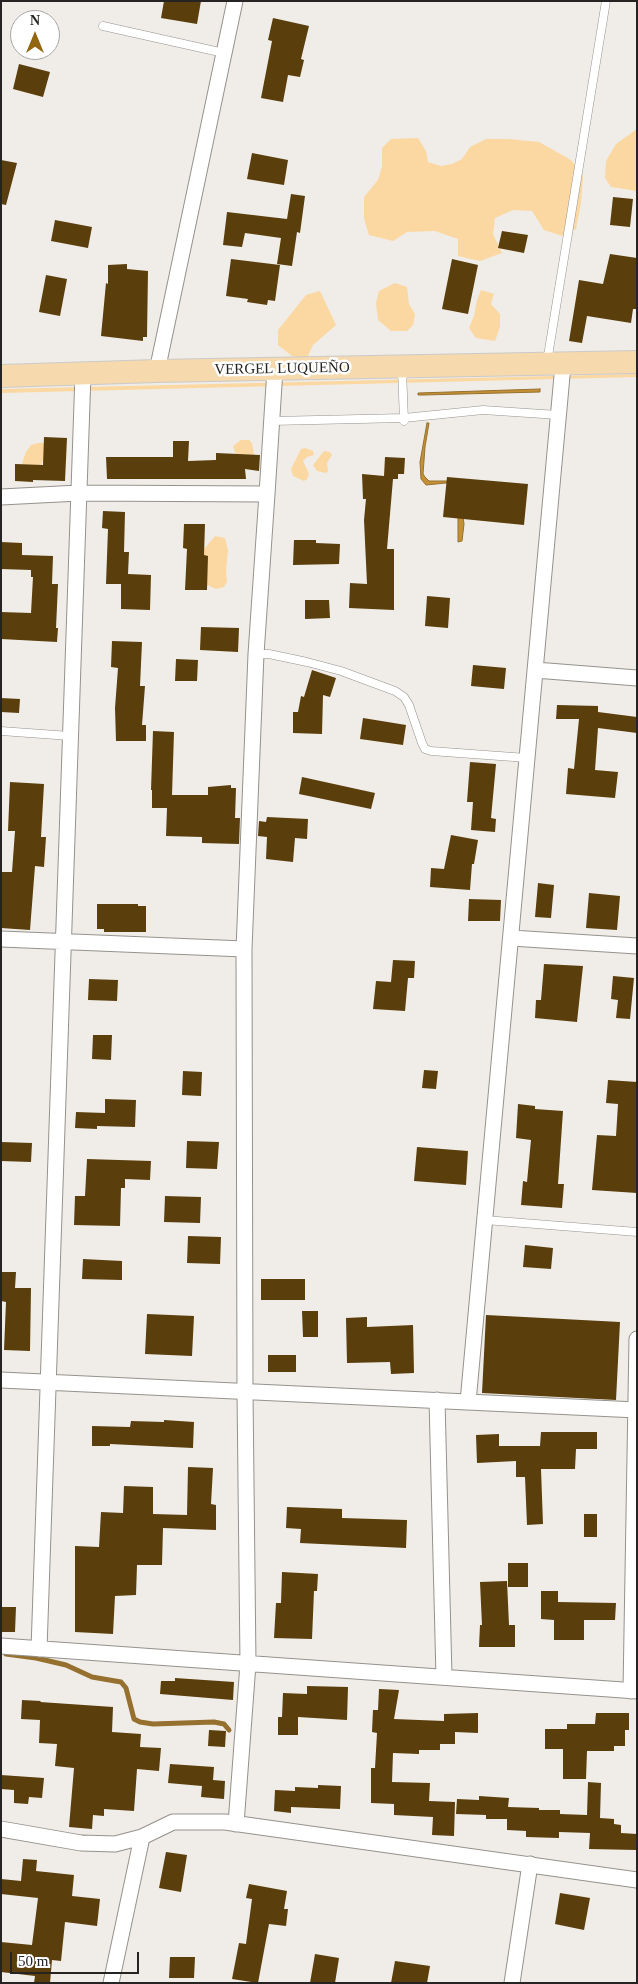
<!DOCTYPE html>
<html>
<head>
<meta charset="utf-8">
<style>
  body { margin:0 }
  #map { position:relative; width:638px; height:1984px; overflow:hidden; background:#f0ede8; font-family:Georgia,serif }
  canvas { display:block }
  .frame { position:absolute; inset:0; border:2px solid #252422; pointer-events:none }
  .north { position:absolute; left:10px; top:10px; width:50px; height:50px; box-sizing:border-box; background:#fff; border:1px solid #a8a7a7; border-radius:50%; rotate:0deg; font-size:14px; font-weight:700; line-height:20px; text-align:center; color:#252422 }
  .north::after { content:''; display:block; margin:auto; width:18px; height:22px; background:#926611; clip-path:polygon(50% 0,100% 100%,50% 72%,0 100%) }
  .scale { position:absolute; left:10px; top:1952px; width:129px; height:22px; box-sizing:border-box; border:2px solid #252422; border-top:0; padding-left:6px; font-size:15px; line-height:18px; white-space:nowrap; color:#252422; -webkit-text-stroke:4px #fff; paint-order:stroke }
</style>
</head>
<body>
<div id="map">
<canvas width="638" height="1984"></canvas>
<div class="frame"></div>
<div class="north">N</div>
<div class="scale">50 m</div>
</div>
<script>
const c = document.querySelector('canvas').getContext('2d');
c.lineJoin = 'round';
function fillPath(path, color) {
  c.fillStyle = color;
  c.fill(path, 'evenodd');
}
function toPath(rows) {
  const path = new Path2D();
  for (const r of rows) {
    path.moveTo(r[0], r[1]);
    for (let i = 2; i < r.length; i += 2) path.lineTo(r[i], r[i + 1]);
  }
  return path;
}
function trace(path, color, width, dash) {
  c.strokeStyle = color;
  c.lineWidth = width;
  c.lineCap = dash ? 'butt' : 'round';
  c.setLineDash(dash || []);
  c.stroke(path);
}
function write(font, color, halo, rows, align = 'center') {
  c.font = font + ' Georgia,serif';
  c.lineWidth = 5;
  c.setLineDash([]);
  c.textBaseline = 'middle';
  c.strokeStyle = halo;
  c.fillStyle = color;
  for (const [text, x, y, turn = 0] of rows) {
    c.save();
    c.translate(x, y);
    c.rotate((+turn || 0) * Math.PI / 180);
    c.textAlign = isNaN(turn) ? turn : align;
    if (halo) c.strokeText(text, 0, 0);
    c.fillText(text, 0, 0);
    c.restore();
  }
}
fillPath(toPath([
  [637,129,637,191,611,187,605,178,606,161,616,144],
  [418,138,426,151,428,162,441,166,452,164,462,159,470,147,486,139,509,139,539,142,571,160,583,175,581,203,576,229,562,236,544,230,532,211,513,210,495,218,493,234,502,253,480,261,458,256,458,239,435,231,407,232,393,241,369,235,364,219,364,197,378,180,382,166,382,148,391,139],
  [395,283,407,287,409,304,415,314,413,325,407,331,391,331,378,320,376,303,379,291],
  [481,290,494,294,491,304,500,314,500,327,495,341,476,338,469,328,474,316,477,300],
  [320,291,336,325,313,345,307,358,292,356,278,345,278,330,306,295],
  [637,374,637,377,1,393,1,389],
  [241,440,249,440,252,443,254,454,251,457,235,453,233,446],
  [38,443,45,443,46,459,43,460,39,470,23,466,22,463,26,452,31,445],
  [305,448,313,451,314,455,307,457,303,461,309,474,307,479,304,481,293,476,291,469,301,449],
  [324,451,330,452,332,455,327,463,328,471,326,473,317,471,313,465],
  [215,536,225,538,228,550,226,571,227,582,224,587,216,589,207,585,202,570,204,549]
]), '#fbd7a2');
const water = toPath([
  [540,389,540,392,423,395,418,395,418,393,540,389],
  [427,423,429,423,425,447,423,474,425,477,429,481,452,481,462,509,464,524,462,541,458,542,458,515,452,487,446,483,426,485,421,479,420,462,427,423]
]);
fillPath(water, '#c59034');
trace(water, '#95702f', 1);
trace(toPath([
  [6,1654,36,1658,66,1665,92,1677,121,1682,126,1688,134,1719,140,1722,153,1724,214,1722,224,1724,229,1730]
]), '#95702f', 5);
fillPath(toPath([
  [164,1,201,1,197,24,161,18],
  [273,18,309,26,301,59,304,60,300,77,288,75,283,102,261,98,272,41,268,40],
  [19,64,50,72,43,97,13,89],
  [252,153,288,160,284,185,247,179],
  [1,160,17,163,6,205,1,204],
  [291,194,305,196,300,233,297,232,292,266,277,264,281,238,245,233,242,247,223,245,227,212,287,219],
  [613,197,633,199,630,227,610,225],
  [55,220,92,227,88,248,51,241],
  [502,231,528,235,524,253,498,248],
  [610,254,637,258,637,309,633,309,631,323,587,316,582,343,569,341,579,280,603,284],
  [231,259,280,265,275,301,268,300,267,305,247,302,248,299,226,296],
  [452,259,478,265,468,314,442,309],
  [127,264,127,269,148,271,147,337,143,337,143,341,101,336,106,283,108,284,108,265],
  [46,275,67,279,60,316,39,312],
  [44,437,67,438,65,481,33,480,33,482,15,481,15,464,43,465],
  [173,441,189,441,188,461,216,460,216,453,260,455,259,471,245,469,246,479,107,479,106,457,173,457],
  [385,457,405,458,404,474,398,474,398,479,393,479,387,549,394,549,394,610,349,608,350,583,367,584,364,520,366,499,363,499,362,474,384,476],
  [447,477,528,484,524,525,443,517],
  [103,511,125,512,124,552,129,552,128,574,151,575,150,610,121,609,121,584,106,584,108,529,102,528],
  [184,524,205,524,204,555,208,556,207,590,185,590,187,549,183,548],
  [294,540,316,540,316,543,340,544,339,564,293,565],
  [1,542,22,543,22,555,53,556,52,584,58,584,56,628,58,628,57,642,1,639,1,612,31,613,33,577,31,577,31,570,1,569],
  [427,596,450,598,448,628,425,626],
  [305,600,329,600,330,618,305,619],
  [201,627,239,628,238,652,200,650],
  [112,641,142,642,140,686,145,686,142,725,146,725,146,741,116,741,115,708,118,668,111,667],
  [176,659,198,660,197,681,175,681],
  [473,665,506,668,504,689,471,686],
  [312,670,336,678,330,697,323,695,322,734,293,733,293,712,298,712,301,696,304,697],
  [1,698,20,699,19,713,1,712],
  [557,705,598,706,598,712,637,717,637,733,598,728,595,770,618,772,615,798,566,794,568,768,574,769,579,719,556,719],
  [363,718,406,725,403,745,360,739],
  [153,731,174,732,172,795,208,795,208,787,231,785,231,788,236,788,235,818,240,818,239,844,202,843,202,837,166,836,167,808,152,808,152,790,151,790],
  [470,762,496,764,491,818,496,819,495,832,471,830,473,802,467,802],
  [302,777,375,793,371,809,299,794],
  [10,782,44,784,41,837,46,837,44,867,35,866,30,930,1,928,1,872,12,872,15,831,8,831],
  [267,817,308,819,307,839,295,838,293,862,266,859,267,837,258,836,259,821,266,822],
  [451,835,478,840,474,864,472,864,470,890,430,887,431,868,444,869],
  [538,883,554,885,551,918,535,917],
  [589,893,620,896,617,930,586,928],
  [469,899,501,900,500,921,468,921],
  [97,904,138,904,138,906,146,906,146,932,104,932,104,929,97,929],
  [393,960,415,961,414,978,408,978,405,1011,373,1009,376,981,391,982],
  [544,964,583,966,577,1022,535,1018,536,1000,541,1000],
  [613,976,634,978,630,1019,616,1018,618,1000,611,999],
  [89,979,118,980,117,1001,88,1000],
  [93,1035,112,1035,111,1060,92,1059],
  [424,1070,438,1071,436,1089,422,1088],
  [183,1071,202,1072,201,1096,182,1095],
  [608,1080,637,1082,637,1193,592,1190,597,1135,616,1136,618,1104,606,1103],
  [105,1099,136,1100,135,1127,97,1126,97,1129,75,1128,76,1112,105,1113],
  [518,1104,535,1106,535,1109,563,1111,558,1184,564,1184,562,1208,521,1205,523,1181,527,1182,531,1140,516,1138],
  [187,1141,219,1142,217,1169,186,1168],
  [1,1142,32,1143,31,1162,1,1161],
  [417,1147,468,1151,466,1185,414,1181],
  [87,1159,151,1161,150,1180,125,1179,125,1188,121,1188,120,1226,74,1225,75,1196,85,1196],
  [165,1196,201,1197,200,1223,164,1222],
  [188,1236,221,1237,220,1264,187,1263],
  [525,1245,553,1248,551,1269,523,1267],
  [83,1259,122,1261,122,1280,82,1279],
  [1,1272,16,1272,15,1288,31,1288,30,1351,4,1350,6,1302,1,1301],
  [261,1279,305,1279,305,1300,261,1300],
  [302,1311,318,1311,318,1337,303,1337],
  [147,1314,194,1316,192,1356,145,1354],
  [486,1315,620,1322,616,1400,482,1393],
  [367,1317,367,1327,413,1325,414,1373,391,1374,390,1362,347,1363,346,1318],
  [268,1355,296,1355,296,1372,268,1372],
  [164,1420,194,1422,193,1448,110,1444,110,1446,92,1446,92,1426,130,1427,131,1421,164,1422],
  [541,1432,597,1432,597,1449,576,1449,575,1469,541,1469,543,1524,527,1525,525,1477,516,1477,516,1461,477,1463,476,1435,499,1434,499,1446,540,1446],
  [188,1467,213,1468,211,1504,216,1505,216,1530,163,1528,162,1565,137,1565,136,1595,115,1596,113,1634,75,1632,75,1546,99,1547,101,1512,123,1513,124,1486,153,1487,153,1514,187,1515],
  [287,1507,342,1509,342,1518,407,1520,406,1548,300,1543,301,1529,286,1528],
  [584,1514,597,1514,597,1537,584,1537],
  [508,1563,528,1563,528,1587,508,1587],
  [282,1572,318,1574,317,1591,314,1591,312,1639,274,1638,276,1603,281,1603],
  [507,1581,509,1625,515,1625,515,1647,479,1647,480,1625,482,1625,480,1582],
  [541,1591,558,1591,558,1602,616,1603,615,1620,584,1620,584,1640,554,1640,554,1620,541,1619],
  [1,1607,16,1607,15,1632,1,1632],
  [175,1678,234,1682,233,1700,160,1694,161,1681,175,1681],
  [307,1686,348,1687,347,1720,298,1717,298,1735,278,1735,278,1717,282,1717,283,1693,307,1694],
  [379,1689,399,1690,394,1719,444,1721,444,1714,478,1713,478,1733,455,1732,455,1744,440,1744,440,1750,419,1750,419,1754,393,1753,392,1782,430,1783,429,1801,455,1802,454,1836,432,1835,433,1817,394,1815,394,1804,371,1803,371,1768,375,1768,377,1733,372,1732,373,1710,378,1710],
  [22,1700,41,1701,40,1702,113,1707,112,1732,141,1734,140,1747,161,1748,159,1771,137,1769,134,1811,104,1809,104,1816,93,1815,92,1829,69,1827,74,1768,55,1766,57,1744,39,1743,40,1720,21,1719],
  [596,1713,629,1713,629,1730,625,1730,625,1746,614,1746,614,1751,587,1751,586,1779,563,1779,563,1749,545,1749,545,1729,567,1729,567,1724,595,1724],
  [209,1730,226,1731,225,1747,208,1746],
  [170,1764,214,1767,213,1780,225,1781,224,1799,201,1797,202,1786,168,1783],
  [1,1775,44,1778,42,1798,29,1797,28,1804,14,1803,14,1790,1,1789],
  [588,1782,601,1783,600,1818,614,1819,614,1824,621,1825,621,1833,637,1834,637,1850,589,1849,590,1833,559,1832,559,1838,526,1837,526,1831,507,1830,507,1819,486,1819,486,1815,456,1814,457,1799,479,1800,479,1796,509,1798,508,1807,539,1808,539,1810,560,1810,560,1814,587,1815],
  [318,1785,341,1786,340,1809,291,1807,291,1813,274,1811,275,1790,295,1791,295,1787,318,1788],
  [166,1852,187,1855,181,1892,159,1888],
  [23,1859,37,1860,36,1871,74,1875,72,1896,100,1899,97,1926,65,1922,61,1961,52,1960,50,1983,34,1983,35,1976,1,1972,1,1942,32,1945,38,1898,1,1894,1,1879,21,1881],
  [249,1884,287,1891,284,1909,288,1909,286,1926,269,1924,258,1983,232,1979,239,1943,246,1944,252,1899,246,1898],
  [560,1893,590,1898,584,1930,555,1924],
  [315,1954,339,1958,335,1983,310,1983],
  [170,1957,195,1957,194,1978,169,1978],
  [395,1961,430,1966,427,1983,391,1983]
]), '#5a3e0b');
const service = toPath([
  [103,26,224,53],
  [547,362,606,1],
  [402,369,404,421],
  [272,421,404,418,483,410,558,415],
  [256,654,269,654,307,662,341,671,395,691,404,697,409,705,422,743,425,749,431,751,527,758],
  [1,731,70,736],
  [485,1220,637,1232]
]);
const minor = toPath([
  [157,371,235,1],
  [1,497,79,493,267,494,275,369],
  [535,670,637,678],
  [511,938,637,946],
  [1,939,244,949],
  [1,1380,637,1410],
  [437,1400,444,1677],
  [468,1402,563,365],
  [1,1646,637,1691],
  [39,1649,83,374],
  [631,1691,637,1339],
  [236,1824,248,1664,245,1392,244,949,256,654,267,494],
  [1,1829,81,1843,115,1844,142,1837,173,1822,225,1822,637,1880],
  [111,1983,142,1837],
  [512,1983,530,1864]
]);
const primary = toPath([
  [1,376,157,371,637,362]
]);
trace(service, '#95928d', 9);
trace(minor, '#95928d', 17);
trace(primary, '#cbcaca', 24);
trace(service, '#fff', 8);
trace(minor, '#fff', 15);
trace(primary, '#f6d9ac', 22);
write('15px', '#252422', '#fff', [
  ["VERGEL LUQUEÑO",282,369,-1]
]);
</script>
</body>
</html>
